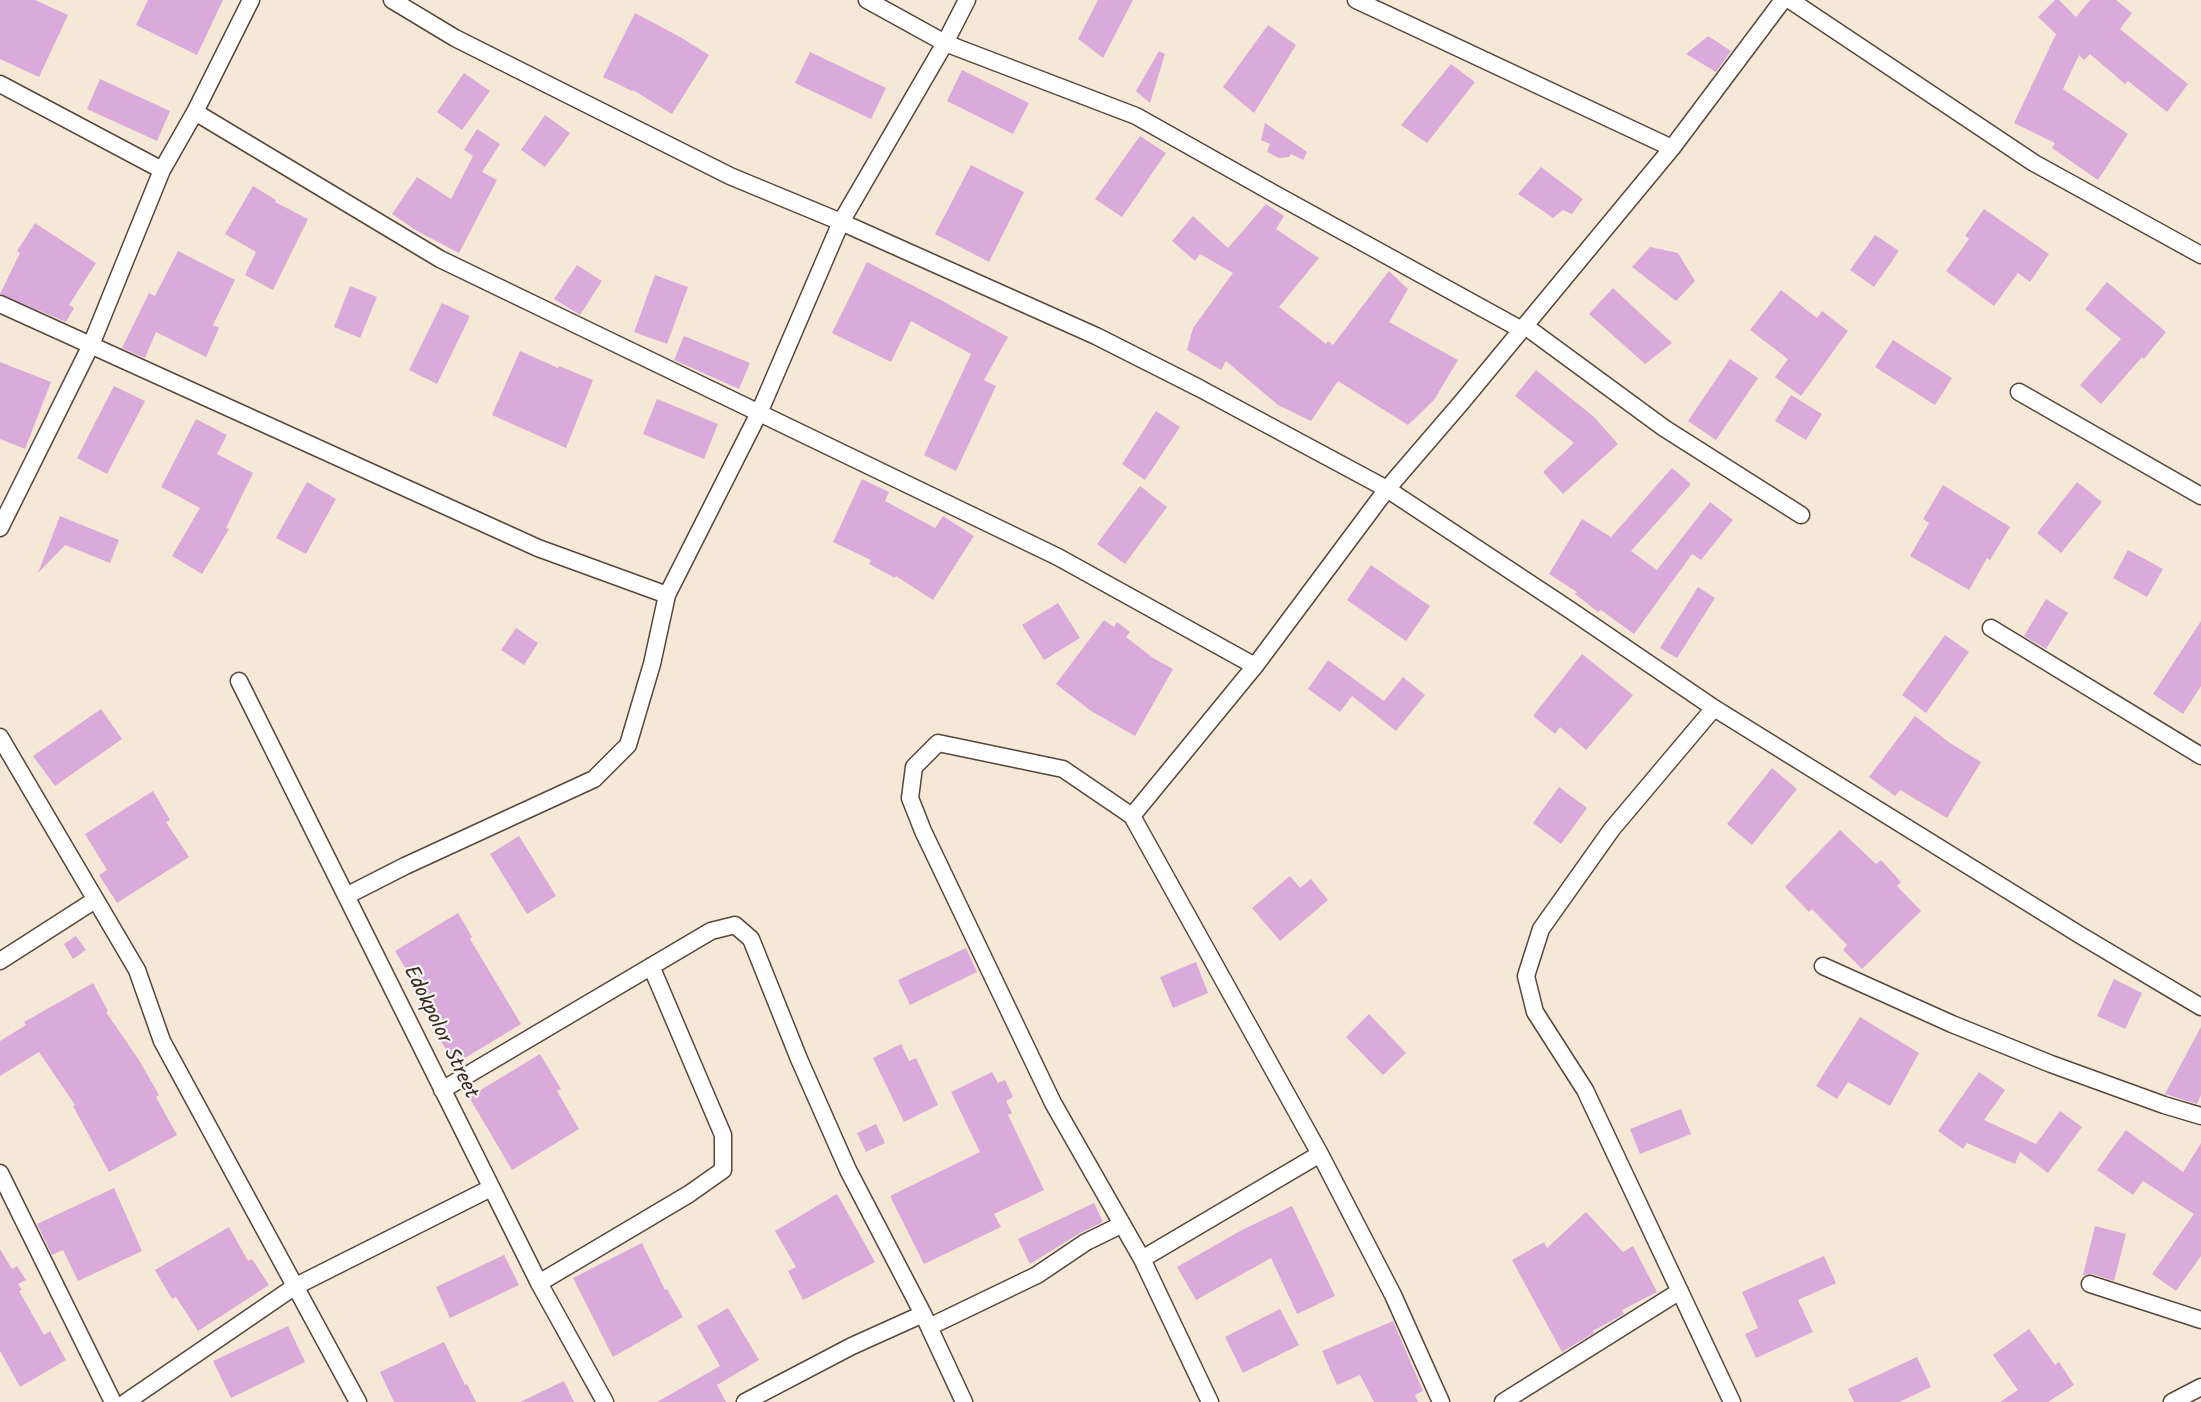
<!DOCTYPE html>
<html>
<head>
<meta charset="utf-8">
<style>
  body { margin:0 }
  canvas { display:block; background:#f5e8d7 }
</style>
</head>
<body>
<canvas width="2201" height="1402"></canvas>
<script>
const c = document.querySelector('canvas').getContext('2d');
c.lineJoin = 'round';
function fillPath(path, color) {
  c.fillStyle = color;
  c.fill(path, 'evenodd');
}
function toPath(rows) {
  const path = new Path2D();
  for (const r of rows) {
    path.moveTo(r[0], r[1]);
    for (let i = 2; i < r.length; i += 2) path.lineTo(r[i], r[i + 1]);
  }
  return path;
}
function trace(path, color, width, dash) {
  c.strokeStyle = color;
  c.lineWidth = width;
  c.lineCap = dash ? 'butt' : 'round';
  c.setLineDash(dash || []);
  c.stroke(path);
}
function write(font, color, halo, rows, align = 'center') {
  c.font = font + ' Kalam,sans-serif';
  c.lineWidth = 4.5;
  c.setLineDash([]);
  c.textBaseline = 'middle';
  c.strokeStyle = halo;
  c.fillStyle = color;
  for (const [text, x, y, turn = 0] of rows) {
    c.save();
    c.translate(x, y);
    c.rotate((+turn || 0) * Math.PI / 180);
    c.textAlign = isNaN(turn) ? turn : align;
    if (halo) c.strokeText(text, 0, 0);
    c.fillText(text, 0, 0);
    c.restore();
  }
}
fillPath(toPath([
  [0,0,35,0,68,15,39,77,0,59],
  [148,0,223,0,197,55,136,25],
  [1098,0,1133,0,1103,58,1078,39],
  [2055,0,2059,0,2076,17,2090,0,2116,0,2132,13,2120,29,2188,84,2167,112,2128,81,2125,84,2090,54,2084,60,2079,55,2063,89,2128,134,2098,180,2052,148,2055,143,2014,123,2056,34,2038,17],
  [635,13,682,38,709,55,672,114,633,90,632,91,603,77],
  [1268,25,1296,45,1254,113,1223,87],
  [1708,36,1731,51,1716,72,1686,54],
  [1159,51,1165,54,1150,103,1136,91],
  [810,52,886,88,871,119,795,83],
  [1451,64,1475,82,1427,143,1401,125],
  [962,70,1029,103,1013,134,947,101],
  [464,73,490,91,462,130,437,112],
  [100,79,170,111,157,141,87,109],
  [545,115,570,133,545,167,521,150],
  [1265,123,1307,152,1303,160,1291,154,1289,157,1279,158,1267,152,1270,144,1261,140],
  [477,129,500,144,482,172,497,180,459,253,417,231,392,214,417,177,451,199,473,156,464,150],
  [1140,136,1166,153,1122,217,1095,199],
  [971,165,1024,192,989,262,935,234],
  [1541,167,1583,199,1572,214,1563,210,1553,218,1518,194],
  [253,186,276,200,275,202,308,219,273,290,245,275,256,252,225,234],
  [1266,204,1284,216,1276,229,1319,258,1279,307,1326,344,1328,341,1333,345,1389,271,1408,289,1389,322,1458,360,1434,400,1408,425,1338,381,1311,421,1278,405,1226,361,1221,370,1187,350,1193,328,1233,273,1200,254,1195,261,1172,241,1193,216,1228,248],
  [1984,209,2049,254,2030,282,2018,273,1994,306,1946,271,1969,239,1965,236],
  [35,223,96,263,69,305,74,308,66,322,0,294,20,253,17,251],
  [1875,235,1899,251,1874,287,1850,270],
  [1650,247,1678,253,1695,281,1676,301,1632,267],
  [178,251,235,280,213,325,219,328,206,357,156,332,145,358,122,348,149,293,155,296],
  [867,262,939,299,1008,337,984,380,996,386,956,471,924,455,971,354,911,321,891,362,832,333],
  [577,265,602,281,580,315,554,299],
  [655,275,688,287,667,344,634,332],
  [2107,282,2166,332,2144,359,2142,357,2101,404,2080,385,2121,339,2085,309],
  [350,286,377,297,360,338,334,327],
  [1613,288,1672,343,1645,364,1589,314],
  [1781,290,1817,318,1822,311,1848,331,1801,396,1775,377,1788,359,1750,330],
  [442,303,470,316,437,384,409,370],
  [684,336,750,363,739,389,674,360],
  [1893,340,1952,378,1935,405,1875,367],
  [520,351,558,368,559,366,593,380,566,448,492,415],
  [1730,359,1758,378,1716,440,1688,421],
  [0,362,51,382,25,449,0,439],
  [1536,370,1594,417,1618,444,1563,494,1543,472,1574,443,1515,396],
  [114,386,145,401,107,474,77,458],
  [1791,395,1822,414,1806,440,1775,421],
  [657,399,718,424,704,459,643,434],
  [1156,411,1180,427,1145,480,1122,464],
  [196,419,227,435,217,454,253,473,226,528,229,529,202,574,172,556,200,508,161,487],
  [1672,468,1691,484,1631,551,1657,570,1710,502,1733,520,1701,560,1692,554,1634,634,1601,610,1598,612,1575,594,1577,592,1549,574,1582,519,1611,537],
  [862,479,889,492,885,501,935,528,943,516,974,536,933,600,896,576,895,578,869,564,871,560,833,542],
  [307,482,336,499,306,554,276,538],
  [2077,482,2102,502,2061,553,2037,533],
  [1943,485,2010,527,1990,560,1987,558,1969,590,1910,556,1929,523,1923,519],
  [1140,486,1167,507,1125,564,1097,544],
  [60,516,119,540,110,563,65,545,38,573],
  [2128,550,2163,569,2147,597,2113,578],
  [1371,565,1430,606,1406,641,1347,600],
  [1698,587,1715,598,1677,658,1660,648],
  [2046,599,2068,613,2046,649,2024,636],
  [1058,603,1080,638,1044,660,1022,625],
  [1104,620,1114,627,1117,622,1130,632,1126,637,1153,658,1173,669,1135,736,1091,711,1056,684],
  [2201,621,2201,686,2183,714,2153,694],
  [516,628,538,643,524,665,501,650],
  [1945,635,1969,652,1926,713,1902,695],
  [1582,654,1633,695,1586,750,1560,727,1555,734,1533,716],
  [1328,660,1384,701,1403,677,1425,695,1396,731,1352,696,1340,712,1308,689],
  [101,709,122,739,55,786,33,756],
  [1915,716,1950,743,1981,762,1947,818,1900,790,1895,796,1869,777],
  [1772,768,1797,789,1752,845,1727,824],
  [1559,787,1587,808,1561,844,1533,823],
  [153,791,170,820,166,822,189,857,117,903,99,875,107,870,85,834],
  [1840,830,1876,864,1881,860,1901,882,1897,886,1921,911,1862,969,1843,950,1847,945,1812,909,1809,912,1785,887],
  [519,836,556,896,527,914,490,854],
  [1290,876,1300,888,1311,879,1328,900,1280,941,1252,908],
  [458,913,472,937,470,939,521,1024,455,1064,436,1033,439,1031,412,987,416,985,395,951],
  [76,936,86,950,73,959,64,944],
  [966,948,977,972,910,1005,898,980],
  [1196,962,1208,993,1173,1008,1160,977],
  [2114,979,2142,993,2125,1029,2097,1016],
  [93,983,108,1011,106,1012,139,1060,159,1095,156,1097,177,1135,109,1172,73,1106,75,1105,39,1052,0,1076,0,1041,26,1025,24,1022],
  [1369,1014,1406,1053,1383,1075,1346,1037],
  [1860,1017,1919,1053,1890,1106,1848,1082,1837,1099,1816,1086],
  [2201,1027,2201,1095,2197,1104,2165,1094],
  [901,1044,909,1061,916,1058,938,1105,904,1122,873,1058],
  [540,1054,561,1089,557,1091,579,1129,512,1170,469,1097],
  [992,1072,998,1083,1005,1080,1013,1097,1006,1101,1012,1113,1008,1115,1044,1190,994,1214,1001,1227,924,1264,890,1196,980,1152,951,1092],
  [1979,1072,2005,1090,1984,1120,2036,1144,2060,1111,2082,1127,2048,1173,2020,1152,2015,1164,1967,1143,1963,1149,1938,1131],
  [1681,1109,1691,1134,1640,1154,1630,1129],
  [876,1124,885,1143,866,1152,857,1133],
  [2126,1130,2183,1172,2201,1143,2201,1256,2176,1291,2152,1274,2194,1214,2143,1181,2133,1195,2097,1170],
  [114,1188,142,1251,78,1281,63,1250,52,1255,37,1224],
  [837,1194,875,1262,803,1300,788,1271,796,1267,775,1231],
  [1094,1203,1103,1222,1080,1233,1030,1264,1018,1239],
  [1292,1206,1335,1296,1297,1314,1271,1258,1196,1300,1177,1267,1242,1230],
  [1586,1212,1623,1252,1633,1246,1657,1292,1622,1310,1624,1314,1593,1331,1594,1333,1562,1352,1512,1260,1544,1242,1547,1248],
  [2095,1226,2126,1234,2114,1281,2093,1274,2083,1275],
  [229,1227,248,1261,252,1259,269,1285,198,1331,176,1297,172,1299,155,1270],
  [642,1243,665,1290,667,1289,683,1317,613,1357,573,1278],
  [0,1249,12,1269,17,1266,26,1280,18,1284,22,1290,19,1291,44,1335,50,1331,66,1360,20,1387,0,1351],
  [504,1255,519,1285,450,1318,436,1287],
  [1824,1256,1836,1283,1798,1300,1813,1332,1756,1358,1745,1334,1758,1328,1742,1292],
  [728,1308,759,1360,717,1385,726,1402,657,1402,720,1366,697,1326],
  [1280,1309,1299,1345,1243,1373,1225,1337],
  [1393,1321,1423,1391,1415,1395,1418,1402,1374,1402,1360,1375,1337,1385,1322,1351],
  [288,1326,305,1362,231,1398,213,1361],
  [2029,1329,2055,1365,2059,1362,2074,1385,2048,1402,2000,1402,2018,1390,1993,1355],
  [444,1342,465,1385,467,1384,476,1402,394,1402,380,1372],
  [1917,1357,1931,1387,1899,1402,1854,1402,1848,1389],
  [564,1381,574,1402,520,1402]
]), '#daabda');
const street = toPath([
  [392,0,455,38,730,176,841,222,1096,336,1199,388,1387,489,1570,610,1714,708,1612,829,1541,929,1526,976,1535,1012,1585,1090,1732,1402],
  [867,0,945,43,1136,116,1273,193,1522,330],
  [1356,0,1672,148],
  [1790,0,2034,163,2201,255],
  [0,84,162,170],
  [195,112,440,259,1058,557,1255,666],
  [0,304,538,548,667,595],
  [1525,326,1664,428,1801,515],
  [2019,392,2201,496],
  [0,528,91,345,162,170,195,112,251,0],
  [1991,628,2201,756],
  [239,681,539,1283,605,1402],
  [1714,708,2080,935,2201,1007],
  [0,737,137,970,162,1041,358,1402],
  [1132,816,1320,1154,1393,1295,1441,1402],
  [346,896,405,866,594,779,628,745,652,664,667,595,759,413,841,222,945,43,967,0],
  [0,961,95,900],
  [1823,966,1952,1024,2051,1064,2164,1105,2201,1116],
  [442,1090,711,931,735,925,751,939,799,1059,848,1170,923,1314,964,1402],
  [0,1173,113,1402],
  [1142,1259,1320,1154],
  [539,1283,689,1194,723,1170,723,1135,651,966],
  [2090,1284,2201,1320],
  [929,1327,1037,1275,1086,1242,1121,1225],
  [126,1402,294,1287,491,1188],
  [745,1402,852,1346,923,1314],
  [1210,1402,1142,1259,1053,1103,923,831,910,798,914,767,938,743,1063,769,1132,816,1255,666,1387,489,1461,403,1672,148,1783,0],
  [1503,1402,1680,1291],
  [2172,1402,2201,1387]
]);
trace(street, '#57463a', 19);
trace(street, '#fff', 16);
write('21px', '#3b2a1e', '#f6f6f2', [
  ["Edokpolor Street",439,1033,64]
]);
</script>
</body>
</html>
